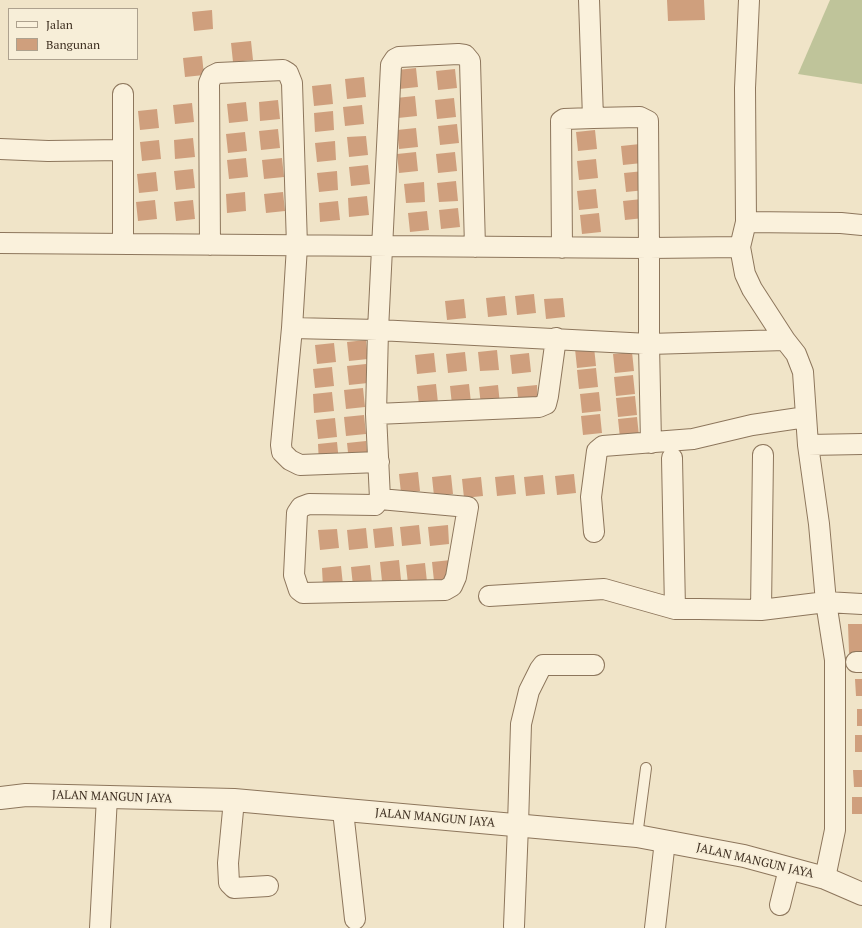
<!DOCTYPE html>
<html>
<head>
<meta charset="utf-8">
<style>
  body { margin:0 }
  #map { position:relative; width:862px; height:928px; overflow:hidden; background:#f0e4c8; font-family:"PT Serif",serif }
  canvas { display:block }
  .legend { position:absolute; left:8px; top:8px; width:130px; height:52px; box-sizing:border-box; background:#f7eed8; border:1px solid #ada18e; margin:0; padding:5px 7px; list-style:none; font-size:12px; color:#3d2e20 }
  .legend li { display:flex; align-items:center; gap:8px; height:20px }
  .legend b { width:20px; border:1px solid #ada18e }
</style>
</head>
<body>
<div id="map">
<canvas width="862" height="928"></canvas>
<ul class="legend">
<li><b style="height:5px;background:#faf1dc"></b>Jalan</li>
<li><b style="height:11px;background:#cf9f7d"></b>Bangunan</li>
</ul>
</div>
<script>
const c = document.querySelector('canvas').getContext('2d');
c.lineJoin = 'round';
function fillPath(path, color) {
  c.fillStyle = color;
  c.fill(path, 'evenodd');
}
function toPath(rows) {
  const path = new Path2D();
  for (const r of rows) {
    path.moveTo(r[0], r[1]);
    for (let i = 2; i < r.length; i += 2) path.lineTo(r[i], r[i + 1]);
  }
  return path;
}
function trace(path, color, width, dash) {
  c.strokeStyle = color;
  c.lineWidth = width;
  c.lineCap = dash ? 'butt' : 'round';
  c.setLineDash(dash || []);
  c.stroke(path);
}
function write(font, color, halo, rows, align = 'center') {
  c.font = font + ' "PT Serif",serif';
  c.lineWidth = 3.5;
  c.setLineDash([]);
  c.textBaseline = 'middle';
  c.strokeStyle = halo;
  c.fillStyle = color;
  for (const [text, x, y, turn = 0] of rows) {
    c.save();
    c.translate(x, y);
    c.rotate((+turn || 0) * Math.PI / 180);
    c.textAlign = isNaN(turn) ? turn : align;
    if (halo) c.strokeText(text, 0, 0);
    c.fillText(text, 0, 0);
    c.restore();
  }
}
fillPath(toPath([
  [830,0,862,0,862,84,798,74]
]), '#bfc49a');
fillPath(toPath([
  [667,0,704,0,705,20,668,21],
  [212,10,213,29,194,31,192,12],
  [251,41,253,60,233,62,231,43],
  [202,56,204,75,185,77,183,58],
  [416,68,418,87,399,89,397,70],
  [455,69,457,88,438,90,436,71],
  [364,77,366,97,347,99,345,79],
  [331,84,333,104,314,106,312,86],
  [415,96,417,116,398,118,396,98],
  [454,98,456,117,437,119,435,100],
  [278,100,280,119,260,121,259,102],
  [246,102,248,121,229,123,227,104],
  [192,103,194,122,175,124,173,105],
  [362,105,364,124,345,126,343,107],
  [157,109,159,128,140,130,138,111],
  [333,111,334,130,315,132,314,113],
  [457,124,459,143,440,145,438,126],
  [416,128,418,147,399,149,397,130],
  [278,129,280,148,261,150,259,131],
  [595,130,597,149,578,151,576,132],
  [245,132,247,151,228,153,226,134],
  [366,136,368,155,349,157,347,137],
  [193,138,195,157,175,159,174,140],
  [159,140,161,159,142,161,140,142],
  [335,141,336,160,317,162,315,143],
  [640,144,642,163,623,165,621,146],
  [416,152,418,171,399,173,397,154],
  [455,152,457,171,438,173,436,154],
  [246,158,248,177,229,179,227,160],
  [282,158,284,177,264,179,262,160],
  [596,159,598,178,579,180,577,161],
  [368,165,370,184,351,186,349,167],
  [193,169,195,188,176,190,174,171],
  [337,171,338,190,319,192,317,173],
  [644,171,645,190,626,192,624,173],
  [156,172,158,191,139,193,137,174],
  [456,181,458,201,439,202,437,183],
  [424,182,425,202,406,203,404,184],
  [596,189,598,208,579,210,577,191],
  [245,192,246,211,227,213,226,194],
  [283,192,285,211,266,213,264,194],
  [367,196,369,215,349,217,348,198],
  [642,199,644,218,625,220,623,201],
  [155,200,157,219,138,221,136,202],
  [193,200,195,219,176,221,174,202],
  [338,201,340,220,320,222,319,203],
  [458,208,460,227,441,229,439,210],
  [427,211,429,230,410,232,408,213],
  [599,213,601,232,582,234,580,215],
  [534,294,536,313,517,315,515,296],
  [505,296,507,315,488,317,486,298],
  [563,298,565,317,546,319,544,299],
  [464,299,466,318,447,320,445,301],
  [366,340,368,359,349,361,347,342],
  [334,343,336,362,317,364,315,345],
  [594,347,596,366,577,368,575,349],
  [497,350,499,370,480,371,478,352],
  [465,352,467,371,448,373,446,354],
  [632,352,634,371,615,373,613,354],
  [434,353,436,372,417,374,415,355],
  [529,353,531,372,512,374,510,355],
  [366,364,368,383,349,385,347,366],
  [332,367,334,386,315,388,313,369],
  [596,368,598,387,579,389,577,370],
  [633,375,635,394,616,396,614,377],
  [436,384,438,403,419,405,417,386],
  [469,384,471,403,452,405,450,386],
  [498,385,500,404,481,406,479,387],
  [537,385,538,405,519,407,517,387],
  [363,388,365,407,346,409,344,390],
  [332,392,334,411,314,413,313,394],
  [599,392,601,411,582,413,580,394],
  [635,396,637,415,618,417,616,398],
  [600,414,602,433,583,435,581,416],
  [364,415,366,434,346,436,344,417],
  [637,417,639,436,620,438,618,419],
  [335,418,337,437,318,439,316,420],
  [366,441,368,460,349,462,347,443],
  [337,442,339,462,319,464,318,444],
  [418,472,420,491,401,493,399,474],
  [574,474,576,493,557,495,555,476],
  [451,475,453,494,434,496,432,477],
  [514,475,516,494,497,496,495,477],
  [543,475,545,494,526,496,524,477],
  [481,477,483,496,464,498,462,479],
  [419,525,421,544,402,546,400,527],
  [448,525,449,544,430,546,428,527],
  [392,527,394,546,375,548,373,529],
  [366,528,368,548,349,550,347,530],
  [337,529,339,548,320,550,318,530],
  [399,560,401,580,382,581,380,562],
  [451,560,453,579,434,581,432,562],
  [425,563,427,582,408,584,406,565],
  [370,565,372,584,353,586,351,567],
  [341,566,343,585,323,587,322,568],
  [848,624,862,624,862,653,849,653],
  [855,679,862,679,862,696,856,696],
  [857,709,862,709,862,726,857,726],
  [855,735,862,735,862,752,855,752],
  [853,770,862,770,862,787,854,787],
  [852,797,862,797,862,814,852,814]
]), '#cf9f7d');
const service = toPath([
  [637,836,646,768]
]);
const minor = toPath([
  [589,0,593,118,640,117,648,121,649,248,649,344,651,443],
  [749,0,745,88,746,222,740,247,745,274,752,289,785,340,796,354,803,372,808,445,819,524,826,602,835,660,835,830,825,878],
  [0,149,48,151,123,150],
  [746,222,841,223,862,225],
  [0,243,649,248,740,247],
  [123,244,123,94],
  [210,245,209,83,212,76,218,73,283,70,288,73,292,83,297,246,292,328,281,445,282,452,290,460,300,465,379,462],
  [562,248,561,121,564,119,593,118],
  [292,328,378,330,649,344,785,340],
  [376,414,539,407,546,404,548,396,556,338],
  [808,445,862,444],
  [672,458,675,609],
  [380,499,375,505,309,504,301,507,297,513,294,575,299,590,303,593,445,590,452,586,456,577,468,507,380,499,376,414,378,330,391,65,395,59,399,57,458,54,465,55,470,61,475,247],
  [594,532,591,497,597,451,603,446,693,439,752,425,806,417],
  [489,596,604,589,675,609,699,609,761,610,826,602,862,604],
  [761,610,763,455],
  [856,662,862,662],
  [234,800,228,863,229,883,234,888,268,886],
  [343,811,355,919],
  [780,905,789,869],
  [514,926,518,825,521,724,529,691,540,669,543,665,594,665],
  [100,928,107,797],
  [655,928,665,841]
]);
const tertiary = toPath([
  [0,798,26,795,234,800,637,836,744,856,825,878,862,894]
]);
trace(service, '#8d765c', 12);
trace(minor, '#8d765c', 22);
trace(tertiary, '#8d765c', 24);
trace(service, '#faf1dc', 10);
trace(minor, '#faf1dc', 20);
trace(tertiary, '#faf1dc', 22);
write('12px', '#3d2e20', '#f7eed8', [
  ["JALAN MANGUN JAYA",112,797,2],
  ["JALAN MANGUN JAYA",435,818,5],
  ["JALAN MANGUN JAYA",755,861,13]
]);
</script>
</body>
</html>
